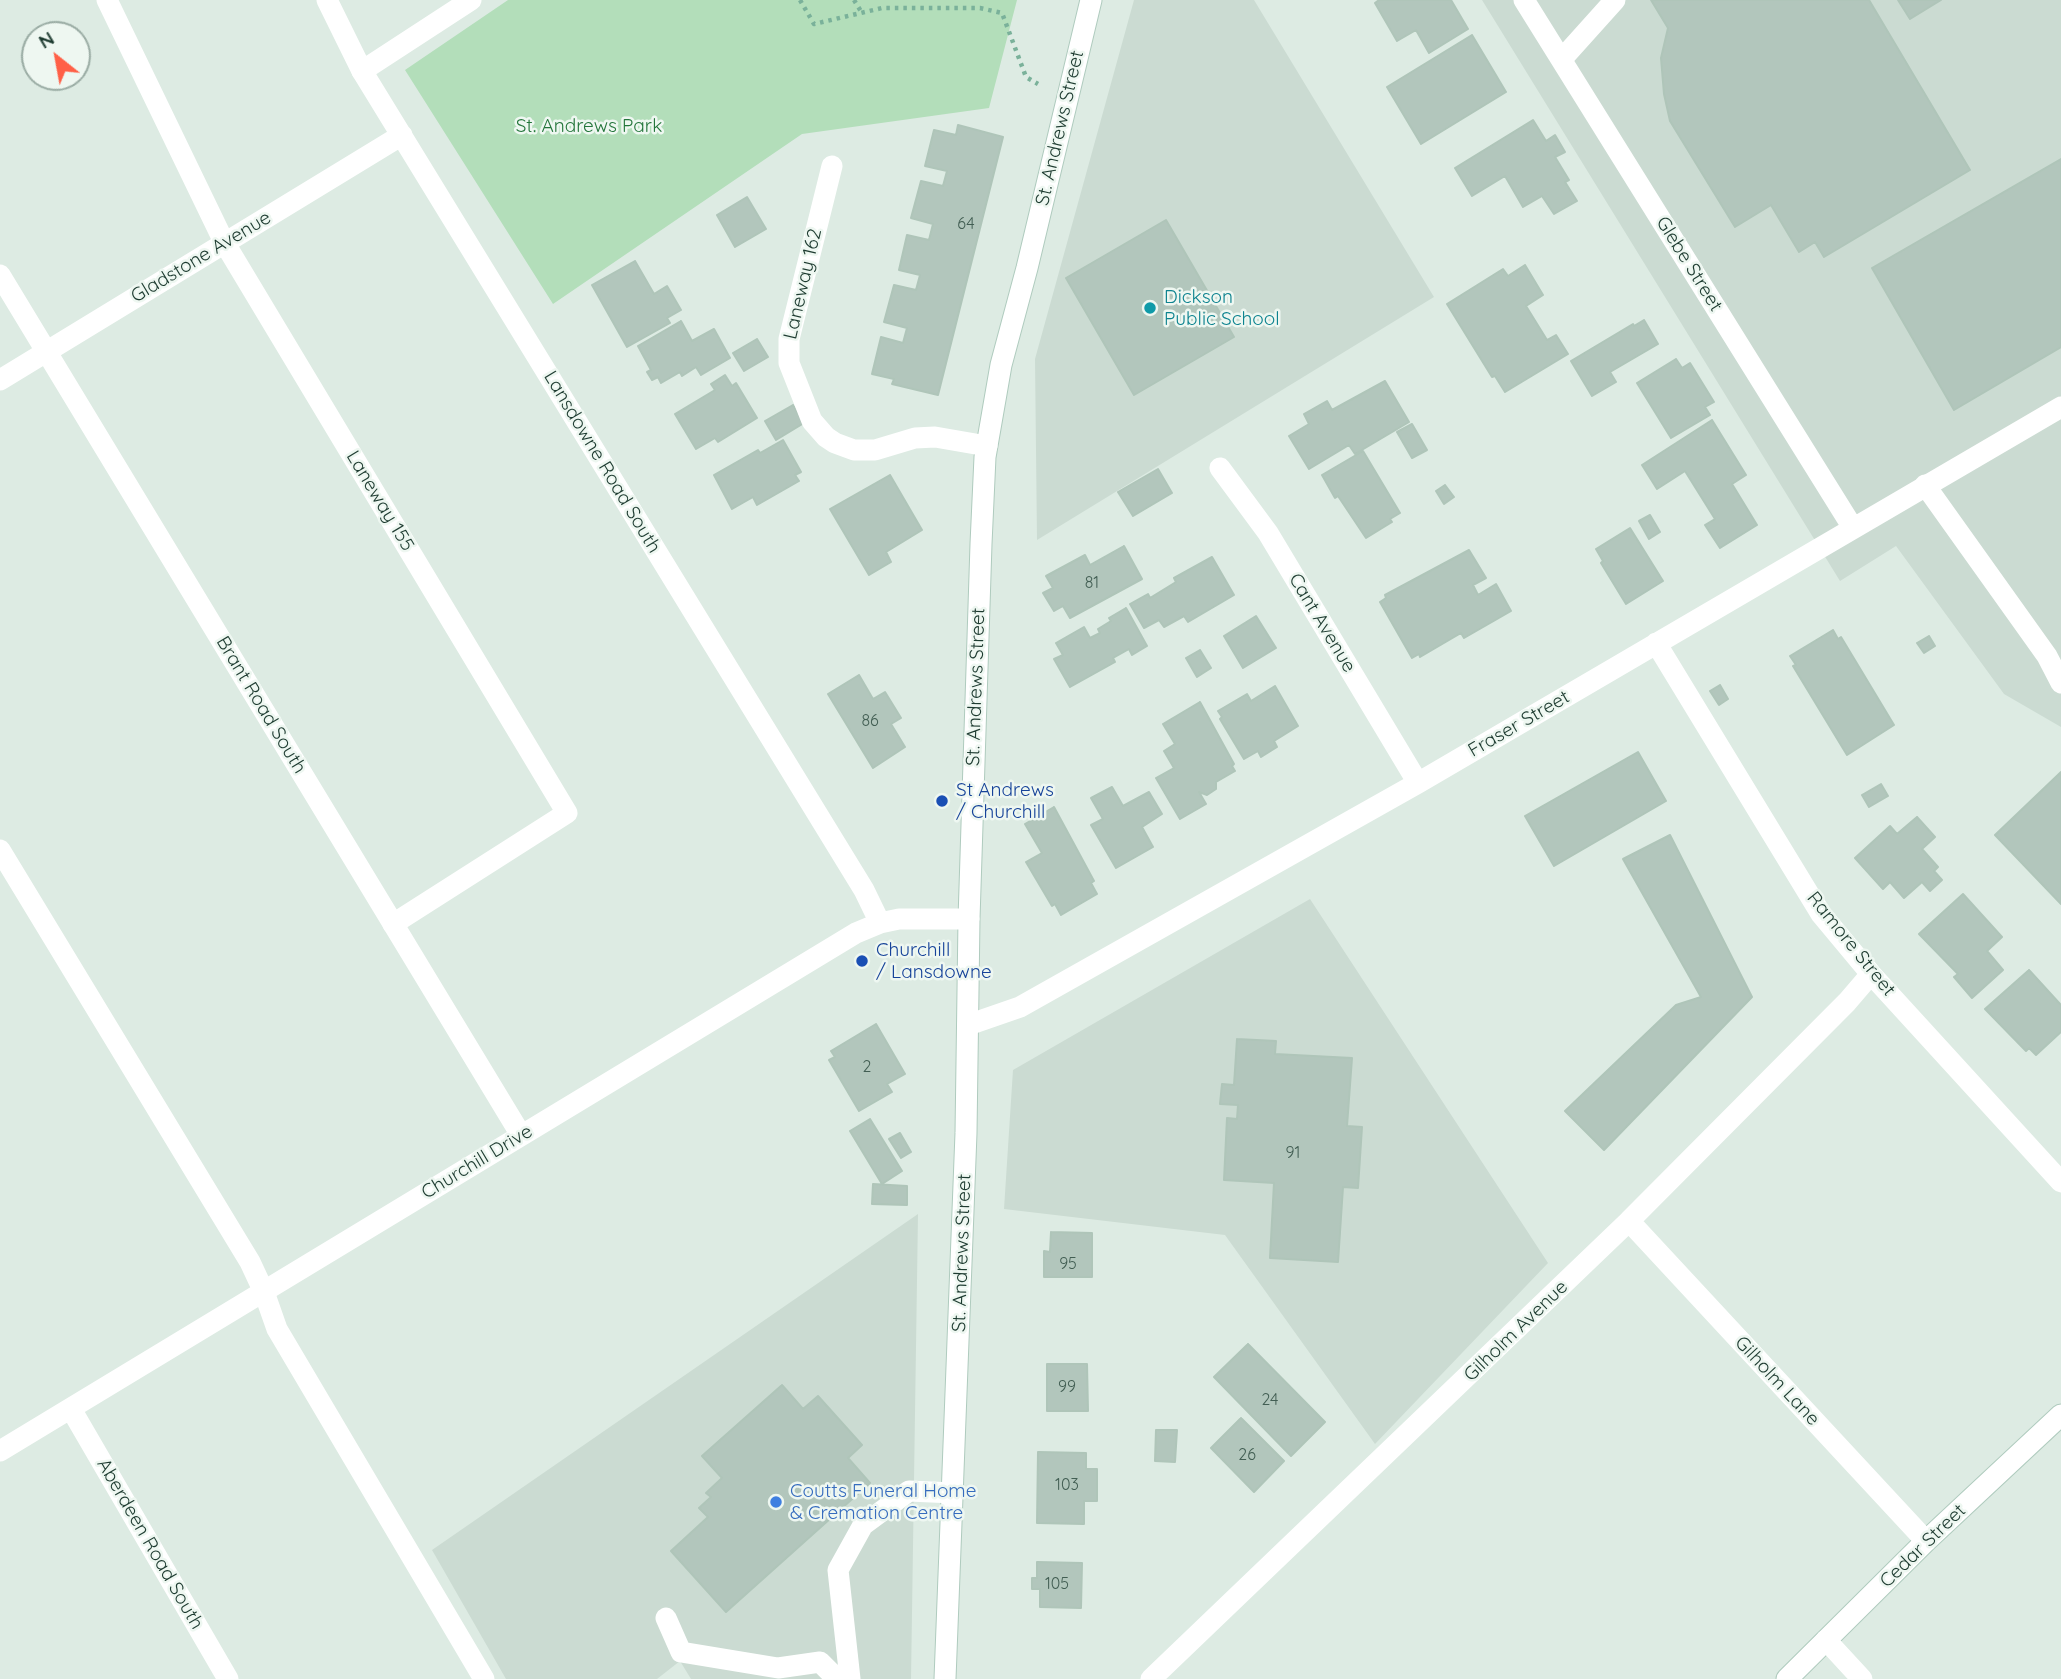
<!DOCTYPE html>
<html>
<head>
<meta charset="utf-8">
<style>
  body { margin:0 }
  #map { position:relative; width:2061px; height:1679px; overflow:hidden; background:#ddebe3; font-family:Quicksand,sans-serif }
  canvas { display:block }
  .north { position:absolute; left:21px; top:21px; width:70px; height:70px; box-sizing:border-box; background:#eef7f1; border:2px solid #9aaca4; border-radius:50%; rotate:329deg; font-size:19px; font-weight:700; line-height:28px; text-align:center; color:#1d3b30 }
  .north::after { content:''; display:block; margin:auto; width:24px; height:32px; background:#ff6047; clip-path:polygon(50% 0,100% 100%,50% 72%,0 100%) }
</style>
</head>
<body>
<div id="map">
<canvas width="2061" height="1679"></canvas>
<div class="north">N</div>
</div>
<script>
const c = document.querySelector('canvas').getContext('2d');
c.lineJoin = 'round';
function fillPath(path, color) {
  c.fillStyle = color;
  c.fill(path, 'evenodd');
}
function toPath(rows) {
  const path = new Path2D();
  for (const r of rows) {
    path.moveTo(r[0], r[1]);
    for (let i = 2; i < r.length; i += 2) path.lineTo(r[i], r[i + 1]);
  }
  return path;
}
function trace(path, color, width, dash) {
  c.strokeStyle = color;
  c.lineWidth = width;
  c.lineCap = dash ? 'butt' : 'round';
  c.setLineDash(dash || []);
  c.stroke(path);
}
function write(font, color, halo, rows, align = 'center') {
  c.font = font + ' Quicksand,sans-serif';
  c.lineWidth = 5;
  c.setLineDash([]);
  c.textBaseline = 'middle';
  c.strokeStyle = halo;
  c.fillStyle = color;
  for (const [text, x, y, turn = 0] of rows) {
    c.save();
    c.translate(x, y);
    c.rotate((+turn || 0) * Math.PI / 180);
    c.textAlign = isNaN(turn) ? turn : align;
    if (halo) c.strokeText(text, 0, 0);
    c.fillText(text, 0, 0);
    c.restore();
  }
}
fillPath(toPath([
  [1134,0,1254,0,1434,297,1037,540,1035,359],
  [1482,0,2061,0,2061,727,2004,694,1896,546,1840,581],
  [1310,899,1548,1263,1375,1444,1225,1235,1004,1209,1013,1070],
  [918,1214,911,1679,691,1679,680,1661,657,1679,506,1679,432,1550]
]), '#cbdbd2');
fillPath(toPath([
  [508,0,1017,0,989,108,802,134,553,304,405,70]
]), '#b3deba');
const building = toPath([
  [1379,0,1451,0,1468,29,1429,53,1416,30,1397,41,1375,3,1379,0],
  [1651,0,1869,0,1970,170,1824,257,1815,242,1799,252,1771,205,1735,227,1670,121,1664,94,1661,58,1668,28,1651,0],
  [1898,0,1941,0,1910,19,1898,0],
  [1472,35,1506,92,1421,144,1387,87,1472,35],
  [1533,120,1546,141,1555,135,1565,152,1555,157,1569,180,1565,182,1577,201,1554,214,1542,196,1523,207,1505,176,1472,196,1455,168,1533,120],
  [958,125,1003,137,938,395,892,384,894,379,872,374,881,337,903,343,907,328,884,322,894,285,916,290,920,275,899,270,907,235,929,240,933,224,911,218,921,181,943,186,947,171,925,166,934,130,956,135,958,125],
  [2061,159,2061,347,1954,410,1872,268,2061,159],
  [747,197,766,229,735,247,717,215,747,197],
  [1166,220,1234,337,1134,395,1066,278,1166,220],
  [635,261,654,294,667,286,681,310,667,318,670,323,627,347,592,285,635,261],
  [1525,265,1543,295,1526,306,1547,340,1556,335,1568,354,1505,392,1495,376,1492,377,1447,304,1503,269,1508,276,1525,265],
  [1644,320,1658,344,1610,372,1616,382,1592,396,1571,361,1633,324,1634,326,1644,320],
  [681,321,692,341,714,329,730,358,701,375,696,367,682,376,680,372,661,383,658,377,652,380,647,372,651,370,638,346,681,321],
  [757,339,768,357,744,371,733,353,757,339],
  [1676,359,1682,368,1690,363,1714,402,1705,407,1710,415,1671,438,1637,383,1676,359],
  [725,375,732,386,736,383,757,418,718,442,715,438,696,449,675,414,715,390,711,384,725,375],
  [1385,381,1409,422,1355,454,1349,445,1309,469,1289,436,1309,424,1304,414,1327,401,1332,410,1385,381],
  [793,405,804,423,776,440,765,421,793,405],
  [1712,420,1746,475,1732,484,1757,525,1720,548,1705,525,1715,519,1685,471,1657,489,1642,465,1712,420],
  [1412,424,1427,450,1412,458,1397,432,1412,424],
  [783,440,801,472,795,475,799,481,757,505,753,497,732,509,714,475,758,450,760,453,783,440],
  [1363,451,1400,513,1390,519,1392,522,1366,538,1338,496,1335,498,1322,475,1363,451],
  [1158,469,1172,493,1133,516,1118,492,1158,469],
  [890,475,922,530,886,552,891,562,869,575,830,509,890,475],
  [1445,485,1454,497,1444,504,1436,491,1445,485],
  [1650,515,1660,532,1649,539,1639,521,1650,515],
  [1630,528,1663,581,1626,604,1601,563,1603,561,1596,549,1630,528],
  [1124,546,1142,579,1070,618,1063,606,1054,611,1043,593,1053,588,1046,576,1085,555,1090,565,1124,546],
  [1469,550,1486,578,1473,585,1478,595,1496,584,1511,611,1464,638,1461,633,1420,657,1419,654,1412,658,1380,602,1386,598,1385,595,1469,550],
  [1212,557,1234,595,1188,622,1184,616,1164,627,1159,620,1144,628,1130,604,1148,594,1150,598,1176,582,1174,578,1212,557],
  [1126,608,1147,646,1132,655,1129,649,1113,658,1115,662,1070,687,1054,659,1063,655,1056,643,1084,627,1090,638,1100,633,1098,629,1111,621,1109,618,1126,608],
  [1256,616,1276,648,1243,668,1224,636,1256,616],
  [1833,630,1838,639,1841,637,1894,725,1847,755,1793,666,1796,665,1790,656,1833,630],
  [1929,636,1935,646,1924,653,1917,643,1929,636],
  [1200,650,1211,668,1197,677,1186,658,1200,650],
  [859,675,873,699,885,692,901,718,891,724,905,747,873,768,828,694,859,675],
  [1720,685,1728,699,1719,705,1710,691,1720,685],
  [1275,686,1298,726,1274,741,1277,747,1261,757,1258,751,1244,759,1220,719,1222,717,1218,711,1247,694,1251,701,1275,686],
  [1200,702,1234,764,1232,766,1235,771,1216,782,1216,789,1207,795,1199,792,1206,804,1180,819,1156,778,1174,768,1164,751,1175,744,1163,724,1200,702],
  [1638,752,1666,801,1554,866,1525,816,1638,752],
  [2061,772,2061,904,1995,835,2061,772],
  [1881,784,1888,796,1869,807,1862,795,1881,784],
  [1112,787,1123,806,1149,792,1162,814,1142,827,1153,847,1116,868,1091,825,1103,819,1091,798,1112,787],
  [1054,807,1094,881,1091,883,1097,894,1061,915,1055,904,1052,906,1026,862,1042,853,1025,824,1054,807],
  [1917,817,1935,837,1922,849,1938,867,1934,871,1942,880,1930,891,1922,882,1904,898,1890,882,1883,889,1855,858,1890,826,1897,834,1917,817],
  [1670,835,1752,997,1604,1150,1565,1111,1676,1005,1701,997,1623,859,1670,835],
  [1963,894,2002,937,1987,951,2003,970,1972,998,1954,977,1958,974,1919,934,1963,894],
  [2029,970,2061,1005,2061,1032,2036,1055,2029,1048,2026,1051,1985,1009,2029,970],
  [876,1024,905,1074,887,1084,892,1092,859,1111,829,1060,835,1057,831,1051,876,1024],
  [1237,1039,1276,1041,1275,1054,1352,1058,1347,1126,1362,1127,1358,1188,1343,1187,1338,1262,1270,1258,1274,1183,1224,1180,1227,1118,1237,1119,1238,1105,1220,1104,1222,1084,1234,1085,1237,1039],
  [870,1119,902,1171,882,1184,850,1131,870,1119],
  [900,1133,911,1152,901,1158,889,1139,900,1133],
  [873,1184,907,1186,907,1205,872,1204,873,1184],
  [1051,1232,1092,1233,1092,1277,1044,1277,1044,1251,1050,1252,1051,1232],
  [1248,1344,1325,1422,1291,1456,1214,1377,1248,1344],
  [1047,1364,1087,1364,1088,1411,1047,1411,1047,1364],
  [782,1385,803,1409,818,1396,862,1445,848,1458,870,1483,726,1612,671,1551,708,1517,699,1508,711,1497,706,1493,722,1478,702,1456,782,1385],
  [1241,1418,1284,1461,1254,1492,1211,1448,1241,1418],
  [1156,1430,1177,1430,1175,1462,1155,1461,1156,1430],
  [1038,1452,1086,1453,1086,1469,1097,1469,1097,1501,1084,1501,1084,1524,1037,1523,1038,1452],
  [1037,1562,1082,1563,1081,1608,1040,1607,1040,1589,1032,1589,1032,1578,1037,1578,1037,1562]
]);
fillPath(building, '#b2c6bc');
trace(building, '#afc5b9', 2);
const secondary = toPath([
  [945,1679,966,1133,969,919,981,544,985,457,1001,365,1027,268,1091,0],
  [1787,1679,1926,1541,2061,1415]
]);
trace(secondary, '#afcbbe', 23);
trace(toPath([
  [800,0,814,24,882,8,980,8,1002,13,1026,77,1038,84],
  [854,0,862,13]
]), '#7ab19a', 4.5, [3.5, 5]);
trace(toPath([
  [107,0,224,242,567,813,393,924],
  [1562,59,1615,0],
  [362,71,471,0],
  [832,166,789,339,789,363,812,421,826,437,835,443,854,450,875,450,915,438,935,437,987,446],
  [1925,485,2047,656,2061,683],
  [0,850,250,1262,264,1292,277,1329,484,1679],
  [666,1618,681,1652,778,1668,820,1662,837,1679],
  [850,1679,838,1570,863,1525,909,1491,954,1493]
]), '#fff', 21);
trace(toPath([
  [327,0,362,71,864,890,880,923],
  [1524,0,1853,528],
  [0,275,521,1135],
  [0,380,402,135],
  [1220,468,1268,533,1418,783],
  [1656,643,1821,914,1871,974,2061,1182],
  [968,1025,1020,1007,1418,783,2061,407],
  [1629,1221,1926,1541],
  [71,1409,228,1679],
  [0,1451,856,933,880,923,899,919,969,919],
  [1826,1640,1862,1679],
  [1151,1679,1629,1221,1847,1002,1871,974]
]), '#fff', 21);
trace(secondary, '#fff', 21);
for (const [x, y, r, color] of [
  [1150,308,7,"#0f9aa8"],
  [942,801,7,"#1a4fb4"],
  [862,961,7,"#1a4fb4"],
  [776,1502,7,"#3f7fe0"]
]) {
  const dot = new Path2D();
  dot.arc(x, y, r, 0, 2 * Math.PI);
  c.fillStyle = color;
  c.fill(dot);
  trace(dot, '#eef7f1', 2.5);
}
write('16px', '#425e53', null, [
  ["64",966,224],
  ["81",1092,583],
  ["86",870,721],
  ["2",867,1067],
  ["91",1293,1153],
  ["95",1068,1264],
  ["99",1067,1387],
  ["24",1270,1400],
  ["26",1247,1455],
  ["103",1067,1485],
  ["105",1057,1584]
]);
write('19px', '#24763b', '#eef7f1', [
  ["St. Andrews Park",589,126]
]);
write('19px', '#1d3b30', '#eef7f1', [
  ["St. Andrews Street",1060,128,-77],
  ["Gladstone Avenue",201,257,-31],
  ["Glebe Street",1689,264,58],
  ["Laneway 162",803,284,-77],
  ["Lansdowne Road South",602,462,59],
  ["Laneway 155",380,501,59],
  ["Cant Avenue",1322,623,59],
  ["St. Andrews Street",976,687,-88],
  ["Brant Road South",261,705,59],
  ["Fraser Street",1519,724,-30],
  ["Ramore Street",1851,944,51],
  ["Churchill Drive",477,1162,-31],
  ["St. Andrews Street",962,1253,-88],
  ["Gilholm Avenue",1516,1331,-44],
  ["Gilholm Lane",1777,1381,47],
  ["Aberdeen Road South",150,1544,60],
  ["Cedar Street",1923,1546,-44]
]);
write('19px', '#0d838f', '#eef7f1', [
  ["Dickson",1164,297],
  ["Public School",1164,319]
], 'left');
write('19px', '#164399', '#eef7f1', [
  ["St Andrews",956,790],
  ["/ Churchill",956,812],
  ["Churchill",876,950],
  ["/ Lansdowne",876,972]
], 'left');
write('19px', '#366cbe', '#eef7f1', [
  ["Coutts Funeral Home",790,1491],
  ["& Cremation Centre",790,1513]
], 'left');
</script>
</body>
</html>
